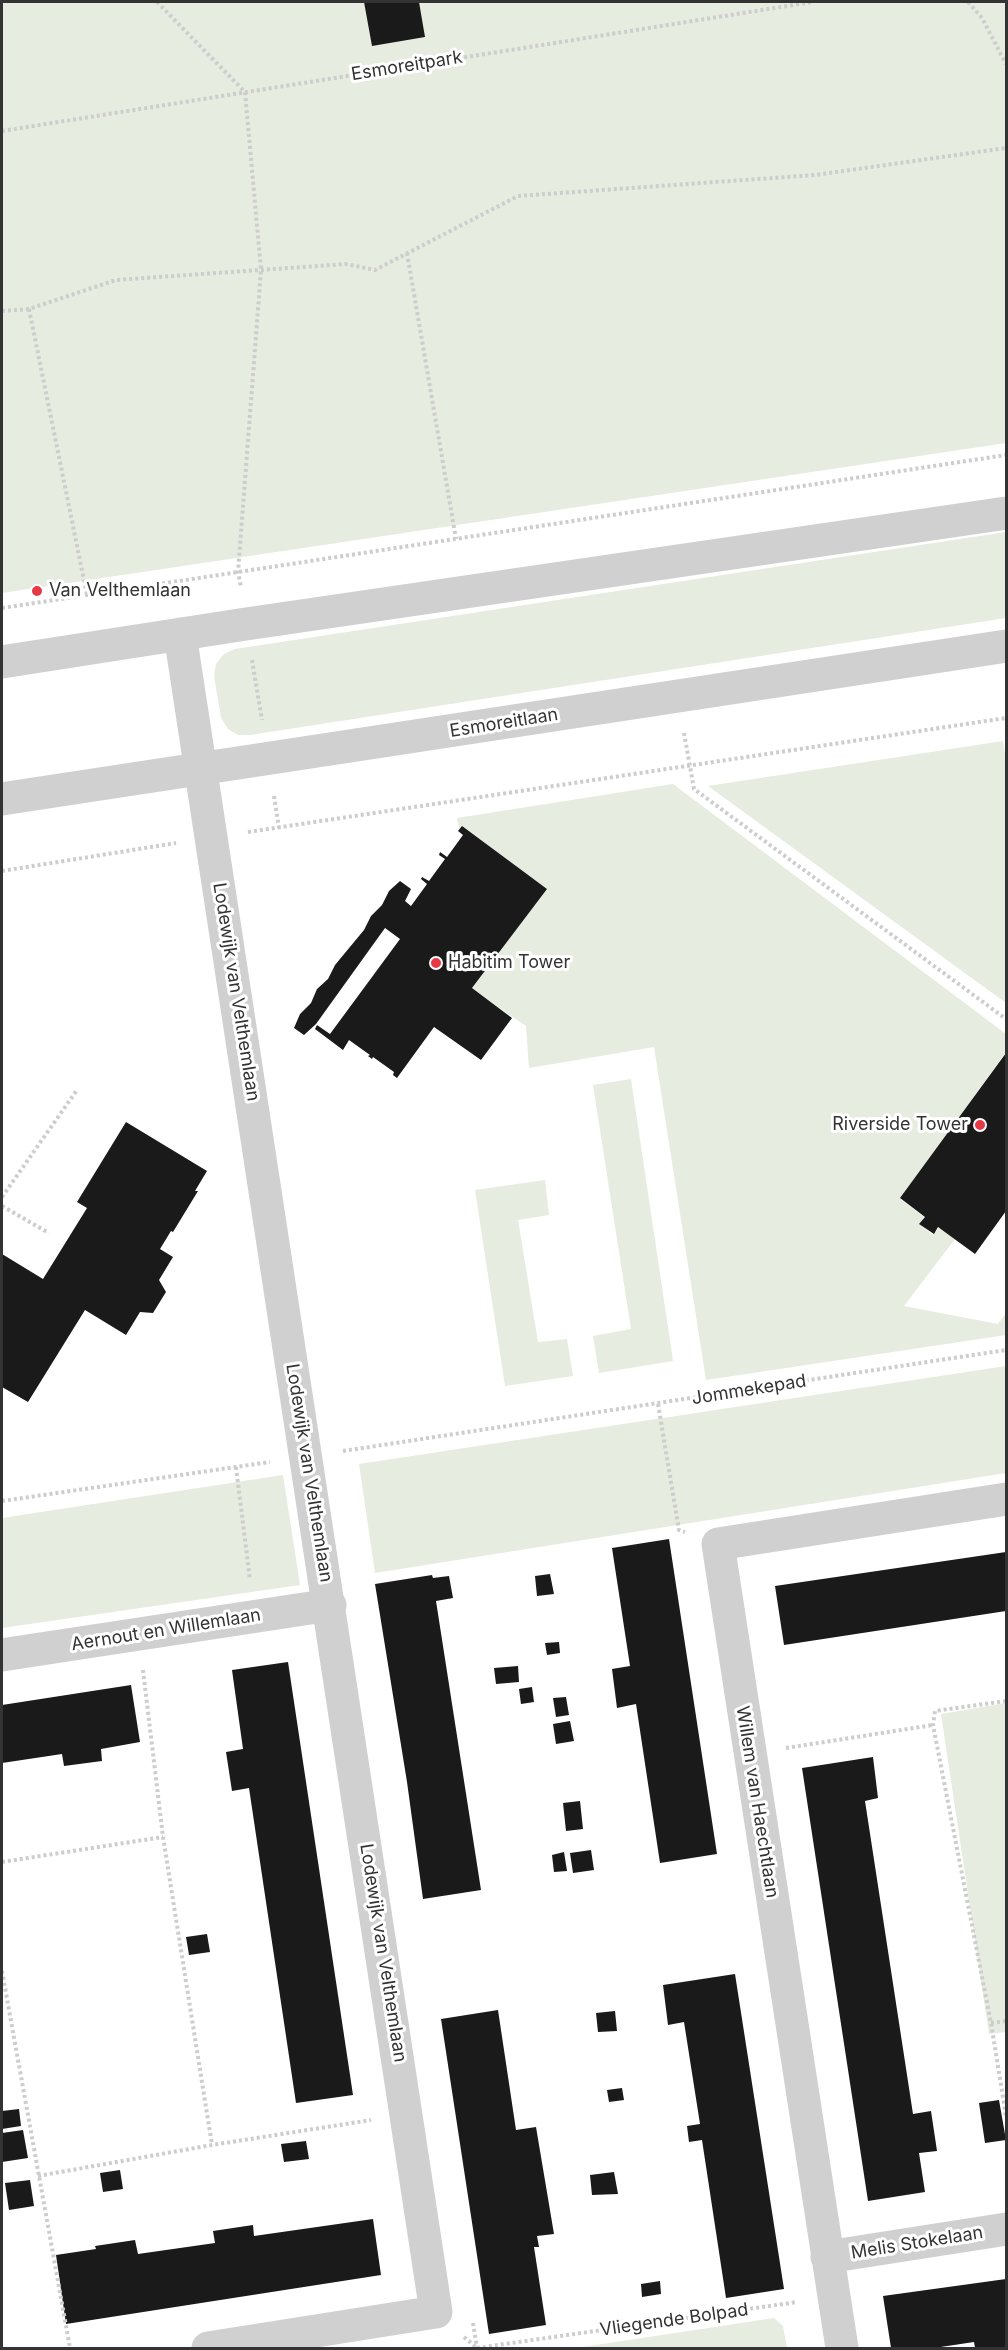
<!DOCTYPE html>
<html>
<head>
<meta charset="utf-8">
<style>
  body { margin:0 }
  #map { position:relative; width:1008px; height:2350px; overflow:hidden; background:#fff; font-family:Inter,sans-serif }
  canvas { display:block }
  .frame { position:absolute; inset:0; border:3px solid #333; pointer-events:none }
</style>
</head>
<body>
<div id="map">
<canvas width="1008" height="2350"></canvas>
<div class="frame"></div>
</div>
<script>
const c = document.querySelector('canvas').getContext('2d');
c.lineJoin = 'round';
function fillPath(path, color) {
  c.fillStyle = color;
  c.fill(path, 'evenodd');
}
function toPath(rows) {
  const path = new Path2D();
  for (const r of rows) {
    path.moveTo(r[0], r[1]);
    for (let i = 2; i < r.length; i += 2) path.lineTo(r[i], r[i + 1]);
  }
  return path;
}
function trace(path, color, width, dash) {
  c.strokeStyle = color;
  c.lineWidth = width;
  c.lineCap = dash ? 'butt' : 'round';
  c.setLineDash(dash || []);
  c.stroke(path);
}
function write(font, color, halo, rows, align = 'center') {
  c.font = font + ' Inter,sans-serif';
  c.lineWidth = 6;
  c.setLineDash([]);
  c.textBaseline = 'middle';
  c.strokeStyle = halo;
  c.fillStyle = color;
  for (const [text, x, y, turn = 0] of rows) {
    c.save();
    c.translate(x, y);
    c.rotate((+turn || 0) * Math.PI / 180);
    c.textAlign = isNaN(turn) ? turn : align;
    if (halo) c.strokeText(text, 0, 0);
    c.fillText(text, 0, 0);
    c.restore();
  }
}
fillPath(toPath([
  [2,2,1006,2,1006,443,2,593],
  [1006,532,1006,618,250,735,238,735,228,729,221,718,214,676,216,664,224,654,235,649],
  [1003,741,1006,761,1006,1003,708,786],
  [673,784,1006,1034,1006,1052,900,1199,924,1217,919,1224,933,1235,939,1228,955,1239,904,1306,998,1324,1006,1313,1006,1335,706,1380,654,1047,529,1068,526,1026,472,989,546,888,459,828,457,818],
  [631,1079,673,1361,599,1373,593,1336,631,1329,593,1085],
  [545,1180,549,1215,518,1220,538,1342,567,1339,573,1376,505,1386,475,1190],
  [1006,1366,1006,1473,375,1573,359,1464],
  [283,1475,300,1585,2,1628,2,1518],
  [1006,1703,1006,2032,989,2034,941,1714],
  [774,2318,783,2326,787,2348,576,2348]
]), '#e6ecdf');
fillPath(toPath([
  [364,2,419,2,425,37,372,46],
  [462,826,547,889,472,988,512,1018,481,1060,434,1027,397,1078,393,1075,394,1072,373,1057,372,1059,368,1056,370,1055,349,1040,343,1050,315,1029,317,1025,330,1034,400,939,385,928,316,1024,304,1035,294,1028,300,1014,311,1003,317,989,328,979,335,965,364,930,371,916,382,905,389,891,400,881,411,889,405,901,411,906,427,884,421,879,422,877,429,881,445,859,439,855,440,852,447,857,463,835,458,831],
  [1006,1053,1006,1211,975,1254,938,1227,934,1234,919,1224,925,1217,900,1198],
  [126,1122,207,1171,195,1191,198,1191,173,1232,171,1231,160,1249,173,1257,159,1280,166,1292,153,1313,140,1312,126,1335,85,1310,28,1402,2,1387,2,1254,43,1279,87,1208,77,1202],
  [669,1539,717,1854,660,1863,636,1704,617,1708,612,1669,630,1666,612,1548],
  [1006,1552,1006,1611,784,1645,775,1586],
  [550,1574,554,1594,537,1596,535,1576],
  [432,1575,433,1578,449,1576,453,1598,436,1601,481,1890,423,1899,407,1782,375,1584],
  [559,1642,560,1653,547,1655,545,1643],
  [288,1662,353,2095,296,2103,249,1788,232,1791,226,1752,243,1749,232,1670],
  [518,1666,519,1682,496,1684,494,1668],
  [131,1685,140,1742,101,1749,102,1761,64,1766,62,1754,2,1763,2,1705],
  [532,1687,534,1702,521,1704,519,1689],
  [566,1697,569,1715,556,1717,553,1698],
  [570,1721,574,1741,556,1744,553,1724],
  [873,1757,878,1798,865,1801,913,2114,931,2111,937,2151,919,2153,925,2192,868,2201,802,1768],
  [580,1801,583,1829,566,1831,563,1803],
  [591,1850,594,1870,573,1873,570,1853],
  [564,1852,567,1871,554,1872,552,1855],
  [207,1934,210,1952,189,1955,186,1937],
  [735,1974,784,2289,726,2298,702,2140,689,2142,687,2126,700,2124,684,2022,668,2025,663,1985],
  [498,2010,516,2130,536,2127,554,2234,537,2236,539,2247,534,2247,546,2325,489,2334,441,2019],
  [615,2011,617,2031,598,2032,596,2013],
  [622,2088,624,2100,609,2102,607,2090],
  [999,2100,1006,2140,985,2143,979,2103],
  [19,2109,21,2126,2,2129,2,2111],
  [23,2130,28,2158,2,2162,2,2133],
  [306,2141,309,2159,284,2162,281,2144],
  [120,2170,123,2189,103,2192,100,2173],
  [614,2172,618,2194,592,2195,590,2175],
  [30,2180,34,2206,9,2210,5,2183],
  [373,2219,381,2275,66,2324,56,2255,96,2249,95,2246,135,2240,138,2254,215,2243,213,2231,253,2225,254,2236],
  [1006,2279,1006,2348,975,2348,974,2342,934,2348,891,2348,883,2296],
  [660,2281,661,2294,642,2297,641,2284]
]), '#1a1a1a');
trace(toPath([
  [157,2,245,92,261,270,238,572,241,587],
  [968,2,982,18,1006,64],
  [2,131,812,2],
  [407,253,456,539],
  [29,309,87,595],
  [2,311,29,309,116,280,346,264,375,270,518,196,815,175,1006,148],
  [2,608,1006,455],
  [252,660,262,720],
  [684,733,694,789,1006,1019],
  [274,796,279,828],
  [248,832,1006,718],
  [2,871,176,843],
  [2,1197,77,1090],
  [2,1206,49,1233],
  [658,1404,679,1530,685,1532],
  [343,1451,1006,1350],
  [236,1467,250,1580],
  [2,1501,270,1462],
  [143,1670,163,1837,212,2145],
  [1006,1701,935,1711,933,1725,991,2023,1006,2116],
  [786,1748,933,1725],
  [2,1862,163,1837],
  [2,1971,70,2348],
  [991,2023,1006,2021],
  [38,2176,212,2145,371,2120],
  [473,2323,477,2348],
  [464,2337,477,2348],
  [477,2348,797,2302]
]), '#cdcdcd', 4, [3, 3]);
trace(toPath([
  [180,634,436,2312,208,2348],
  [2,662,246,624,1006,513],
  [2,799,1006,646],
  [2,1655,330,1605],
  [827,2257,1006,2229],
  [842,2348,718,1544,1006,1499]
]), '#d0d0d0', 33);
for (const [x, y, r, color] of [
  [37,591,6,"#e63946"],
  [436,963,6,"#e63946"],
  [980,1125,6,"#e63946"]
]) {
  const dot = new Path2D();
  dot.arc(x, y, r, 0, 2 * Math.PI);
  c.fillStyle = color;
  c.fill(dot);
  trace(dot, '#fff', 2);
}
write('18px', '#333', '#fff', [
  ["Esmoreitpark",407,66,-9],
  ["Esmoreitlaan",504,723,-9],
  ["Lodewijk van Velthemlaan",236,992,81],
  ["Jommekepad",749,1390,-9],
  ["Lodewijk van Velthemlaan",309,1473,81],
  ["Aernout en Willemlaan",166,1630,-9],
  ["Willem van Haechtlaan",757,1802,81],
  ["Lodewijk van Velthemlaan",383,1953,81],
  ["Melis Stokelaan",917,2243,-9],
  ["Vliegende Bolpad",674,2320,-8]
]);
write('18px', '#333', '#fff', [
  ["Van Velthemlaan",49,591],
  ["Habitim Tower",448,963],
  ["Riverside Tower",968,1125,"right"]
], 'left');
</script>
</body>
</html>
